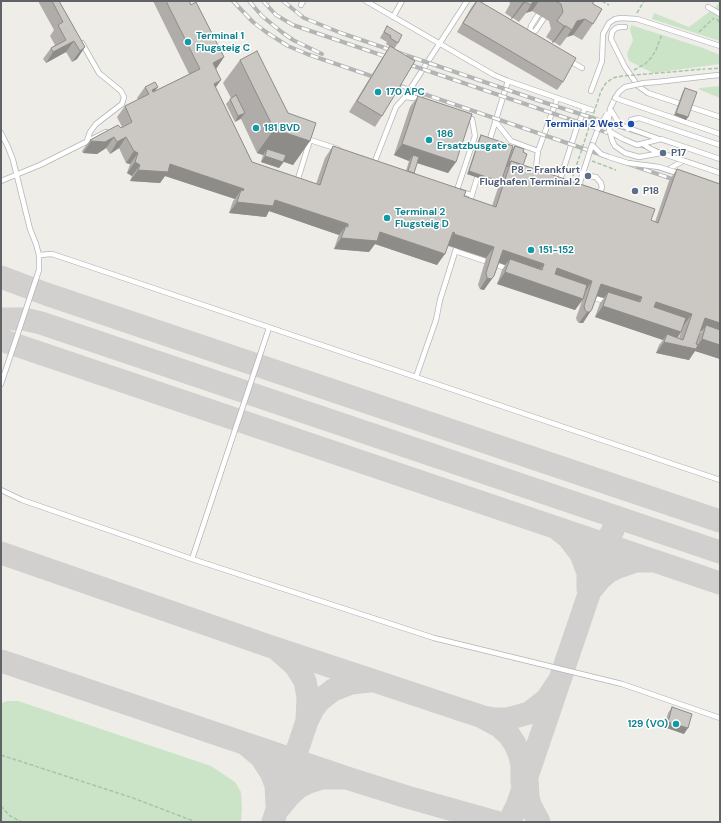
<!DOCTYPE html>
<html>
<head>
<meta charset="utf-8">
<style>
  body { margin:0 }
  #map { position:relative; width:721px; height:823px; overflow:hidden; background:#efede8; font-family:"DM Sans",sans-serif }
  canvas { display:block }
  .frame { position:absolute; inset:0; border:2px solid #5f6366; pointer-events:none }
</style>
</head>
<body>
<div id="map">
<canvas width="721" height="823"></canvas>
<div class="frame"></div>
</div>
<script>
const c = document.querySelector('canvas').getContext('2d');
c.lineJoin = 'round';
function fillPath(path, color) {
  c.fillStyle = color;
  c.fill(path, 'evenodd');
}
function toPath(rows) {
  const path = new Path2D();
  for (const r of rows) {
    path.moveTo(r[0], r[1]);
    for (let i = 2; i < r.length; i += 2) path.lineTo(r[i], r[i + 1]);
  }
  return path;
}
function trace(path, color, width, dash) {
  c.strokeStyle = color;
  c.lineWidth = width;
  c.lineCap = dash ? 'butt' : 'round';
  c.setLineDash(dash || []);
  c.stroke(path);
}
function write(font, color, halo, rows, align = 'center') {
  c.font = font + ' "DM Sans",sans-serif';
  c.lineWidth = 3;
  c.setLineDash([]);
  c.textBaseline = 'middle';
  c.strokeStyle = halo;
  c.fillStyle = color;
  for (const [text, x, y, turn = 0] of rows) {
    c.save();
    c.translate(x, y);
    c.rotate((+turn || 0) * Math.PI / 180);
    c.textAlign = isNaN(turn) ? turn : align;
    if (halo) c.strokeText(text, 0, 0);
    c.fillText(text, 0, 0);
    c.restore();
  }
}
fillPath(toPath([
  [719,1,720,1,720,41,652,19,654,13,689,27,717,6],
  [631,25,703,48,720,55,720,64,653,73,629,61,627,54,633,40,630,29],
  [720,86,720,98,698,89,700,88],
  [8,701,18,701,211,766,235,782,241,792,242,808,241,822,1,822,1,703]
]), '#cbe4c8');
trace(toPath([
  [1,277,46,294,720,521],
  [1,319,24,319,41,323,720,552],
  [1,340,720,583],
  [560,531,568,537,581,554,588,573,588,589],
  [1,553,269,646,483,717,495,719,507,719,529,713,547,699,559,681],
  [591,590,600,579,608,572,616,568,636,561,650,561],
  [279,651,295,665,305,681,308,697,307,721],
  [1,661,350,779,407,797,496,822],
  [484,718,499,726,509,735,515,744,519,753,522,765,522,782],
  [248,746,261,757,271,772,276,785,277,805],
  [527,780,528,797,530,805,539,822],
  [280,807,290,795,299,787,309,782,322,778,340,778],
  [273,822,307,721,313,709,319,701,333,690,351,683,370,681],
  [509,822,517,806,606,544,613,530]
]), '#d1d0ce', 23);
const service = toPath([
  [265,1,267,1],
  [366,1,494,75,508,81,592,110],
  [301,5,303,1],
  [708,7,720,14],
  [393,17,402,1],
  [625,27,620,27,616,28,612,32,611,39,625,67,638,86,648,93,720,117],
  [529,36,536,30,544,18],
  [529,36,531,26,538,15],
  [82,43,99,73,121,91,124,97,122,104,96,124,90,132,87,141],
  [570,61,582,68],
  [709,76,720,75],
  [644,83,657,82],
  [591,91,602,61,603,34,609,23,615,19,621,18,637,19,720,46],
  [405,97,467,1],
  [610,109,615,98],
  [495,121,511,141,538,151],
  [1,133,8,147,13,160,30,229,36,244,39,255,39,270,1,384],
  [489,142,508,81],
  [592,145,598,129],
  [375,161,396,107,405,97,422,99],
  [669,169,683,161],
  [535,175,538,151,557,99],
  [1,181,40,165,106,132],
  [297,182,310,140,338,149],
  [559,183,576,130,585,108],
  [457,190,475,136,472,119,466,115],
  [460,191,471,195],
  [471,198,477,178],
  [455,251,485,261],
  [39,255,52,254,85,265,720,480],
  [494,264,509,269],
  [592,297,607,302],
  [416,377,436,320,440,300,456,249],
  [1,490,22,500,192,559,434,638,622,684,720,718],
  [192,559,269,328]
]);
trace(service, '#b3b5b8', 6);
trace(toPath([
  [602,1,609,5],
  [637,13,644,1],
  [717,19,720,24],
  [699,32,714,18],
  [634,70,645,64,651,58,656,50,662,34],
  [592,161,616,170],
  [1,755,133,798,196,822],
  [1,806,10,816,22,822]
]), '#a3c6a9', 1.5, [4, 2]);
trace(service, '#fff', 4.5);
const rail = toPath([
  [233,1,253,22,266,32,288,46,307,54,681,182],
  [249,1,262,16,283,33,293,40,322,54],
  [263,1,276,15,293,25,584,124,628,141,720,172],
  [283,1,304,18,341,33,543,102,720,159],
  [648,165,674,173]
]);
trace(rail, '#b3b4b4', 4);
trace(rail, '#fff', 2.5, [8]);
const serviceBridge = toPath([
  [657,82,709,76],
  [644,83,625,87,619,92,615,98,720,134],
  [610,109,608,124,612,140,615,146,625,153,639,157,661,153,720,173],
  [610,109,619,123,623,126,659,139],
  [598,129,607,114],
  [628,129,631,120,639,118,720,145],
  [609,131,623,139,637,145,661,139,720,159],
  [643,144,649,148,659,153],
  [588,176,596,177,601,183,602,188,597,195],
  [581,190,580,182,592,145,601,154,609,157,628,163,659,167,681,174]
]);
trace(serviceBridge, '#b3b5b8', 6, []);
trace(toPath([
  [708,69,720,68],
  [571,182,601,91,606,83,613,78,622,76,705,69]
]), '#a3c6a9', 1.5, [4, 2]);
trace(serviceBridge, '#fff', 4.5);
fillPath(toPath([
  [38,1,59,1,85,47,77,59,72,62,66,52,46,63,43,59,51,48,55,45,50,36,54,30],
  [153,1,189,1,224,57,216,69,216,88,252,162,316,184,325,158,333,146,406,171,409,161,394,155,410,107,418,96,456,162,448,173,417,163,414,173,464,196,492,206,499,185,467,174,479,138,481,135,512,149,515,146,523,152,523,165,655,222,669,181,677,169,720,184,720,359,695,351,689,360,656,353,659,345,663,340,595,317,600,303,604,298,597,296,592,309,583,323,579,323,577,321,576,318,582,301,575,310,497,284,502,270,505,265,499,263,494,276,486,287,484,290,480,289,478,285,486,258,448,246,437,265,375,244,369,252,334,249,338,237,339,235,269,211,266,217,229,213,233,201,235,199,165,176,160,183,130,181,132,176,127,173,130,164,126,163,119,148,110,154,106,148,97,154,83,153,82,151,90,140,122,127,117,117,125,106,138,100,137,98,145,87,155,91,189,74],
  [683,327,679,338,678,338,681,332],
  [700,331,702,331,698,337],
  [476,1,563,82,557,90,457,32,471,8],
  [509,1,593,1,593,24,582,40,573,35,567,37,560,46,554,42,552,43,552,41,546,37,551,29,549,21,532,11,526,13,519,22,513,18,511,19,511,17,505,13,510,4],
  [387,26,398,43,394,49,386,44,387,42,380,38],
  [390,46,382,116,375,127,349,112,382,58],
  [240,60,288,113,310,141,293,165,284,162,279,168,261,162,263,155,257,153,241,119,235,122,226,104,231,98,223,83],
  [685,88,688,117,686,120,674,115,683,91],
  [672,707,684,734,664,727,668,713]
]), '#afaca9');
fillPath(toPath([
  [533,1,539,1,532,11,526,13,531,5],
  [523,2,525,2,513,18,511,19],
  [585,19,573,35,567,37,577,21],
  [564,26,566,26,554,42,552,43],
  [74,41,66,52,46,63,53,52],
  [85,47,77,59,72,62,80,51],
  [224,57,216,69,213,63],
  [221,80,213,91,214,84],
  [158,87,150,98,152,90],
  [245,113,241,118,235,122,238,116],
  [676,113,688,117,686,120,674,115],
  [274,129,310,141,293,165,265,155,267,149,263,155,257,153],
  [114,137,106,148,97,154,83,153,91,141],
  [126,137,119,148,110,154,117,142],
  [402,144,456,162,448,173,411,161,413,155,409,161,394,155],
  [134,151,138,153,130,164,126,163],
  [265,156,283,162,279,168,261,162],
  [135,162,140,165,132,176,127,173],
  [170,164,244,189,240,194,241,190,235,199,165,176,160,183,130,181,138,170],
  [469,171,501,182,499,185,467,174],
  [275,200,348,224,344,230,346,226,339,235,269,211,266,217,229,213,237,202],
  [380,232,445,254,437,265,375,244,369,252,334,249,341,238],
  [453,232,455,233,447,244],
  [454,234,494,247,486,258,447,245],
  [503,250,544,264,536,275,510,259,505,265,495,261],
  [557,268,592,281,585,292,549,280],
  [505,272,583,299,575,310,497,284],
  [494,276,486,287,484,290,480,289,487,278],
  [601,284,642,297,634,308,608,292,604,298,593,295],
  [656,302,692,314,684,325,648,313],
  [603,306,681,332,673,344,667,334,663,340,595,317],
  [587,312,590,312,583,323,579,323],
  [705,318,720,323,720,337,706,325,702,331,697,329],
  [702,339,720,345,720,359,695,351,689,360,656,353,664,342,695,349],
  [668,722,688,728,684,734,664,727]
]), '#8e8c89');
const building = toPath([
  [52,1,59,1,85,47,80,51,74,41,53,52,51,48,66,40,58,25,63,22,52,1],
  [166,1,189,1,191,5,196,2,224,57,213,63,221,80,214,84,252,162,320,185,333,146,466,191,464,196,496,207,511,161,655,209,651,220,658,223,677,169,720,184,720,323,705,318,696,344,698,345,696,349,664,342,667,334,683,340,692,314,656,302,654,307,686,318,681,332,603,306,608,292,640,302,642,297,601,284,592,309,590,312,587,312,585,310,584,306,592,281,557,268,555,274,587,285,583,299,505,272,510,259,542,270,544,264,503,250,494,276,491,279,487,278,486,273,494,247,454,234,455,233,453,232,445,254,380,232,377,241,341,238,346,226,348,227,348,224,275,200,273,206,237,202,241,190,243,191,244,189,170,164,168,172,138,170,140,165,135,162,138,153,134,151,126,137,117,142,114,137,105,142,91,141,90,140,118,125,121,128,132,122,125,106,149,94,145,87,155,82,158,87,152,90,153,92,200,69,166,1],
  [477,1,479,1,576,58,563,82,463,23,477,1],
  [522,1,533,1,531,5,525,2,523,2,522,1],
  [555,1,593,1,593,4,602,9,593,24,585,19,577,21,572,30,566,26,564,26,563,25,557,21,563,12,561,4,555,1],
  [387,26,402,35,398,43,390,38,391,36,384,32,387,26],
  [390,46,415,61,382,116,357,101,390,46],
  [257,51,288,113,316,123,310,141,274,129,240,60,257,51],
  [685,88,697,92,688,117,676,113,685,88],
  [236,95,245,113,238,116,230,99,236,95],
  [418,96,472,114,456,162,402,144,418,96],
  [481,135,513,146,501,182,469,171,481,135],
  [515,146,524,149,523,152,527,154,523,165,511,161,507,167,515,146],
  [267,149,286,155,283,162,265,156,267,149],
  [413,155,419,157,414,173,408,171,413,155],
  [706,325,720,330,720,345,702,339,706,325],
  [672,707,692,714,688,728,668,722,672,707]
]);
fillPath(building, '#cbc8c4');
trace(building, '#8e8c89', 1);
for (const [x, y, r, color] of [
  [188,42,4,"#0f9aa8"],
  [378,92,4,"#0f9aa8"],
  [631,124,4,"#1a4fb4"],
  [256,128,4,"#0f9aa8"],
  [429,140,4,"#0f9aa8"],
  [663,153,4,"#5c6f8a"],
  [588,176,4,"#5c6f8a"],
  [635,191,4,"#5c6f8a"],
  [387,218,4,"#0f9aa8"],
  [531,250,4,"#0f9aa8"],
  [676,724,4,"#0f9aa8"]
]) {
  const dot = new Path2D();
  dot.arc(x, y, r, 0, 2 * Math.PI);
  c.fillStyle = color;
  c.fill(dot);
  trace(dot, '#fff', 1.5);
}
write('bold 10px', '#0d838f', '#fff', [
  ["Terminal 1",196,36],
  ["Flugsteig C",196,48],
  ["170 APC",386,92],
  ["181 BVD",264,128],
  ["186",437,134],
  ["Ersatzbusgate",437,146],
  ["Terminal 2",395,212],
  ["Flugsteig D",395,224],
  ["151-152",539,250],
  ["129 (VO)",668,724,"right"]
], 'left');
write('bold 10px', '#164399', '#fff', [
  ["Terminal 2 West",623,124]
], 'right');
write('bold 10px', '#4e5e75', '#fff', [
  ["P17",671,153],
  ["P8 - Frankfurt",580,170,"right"],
  ["Flughafen Terminal 2",580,182,"right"],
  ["P18",643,191]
], 'left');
</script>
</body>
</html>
